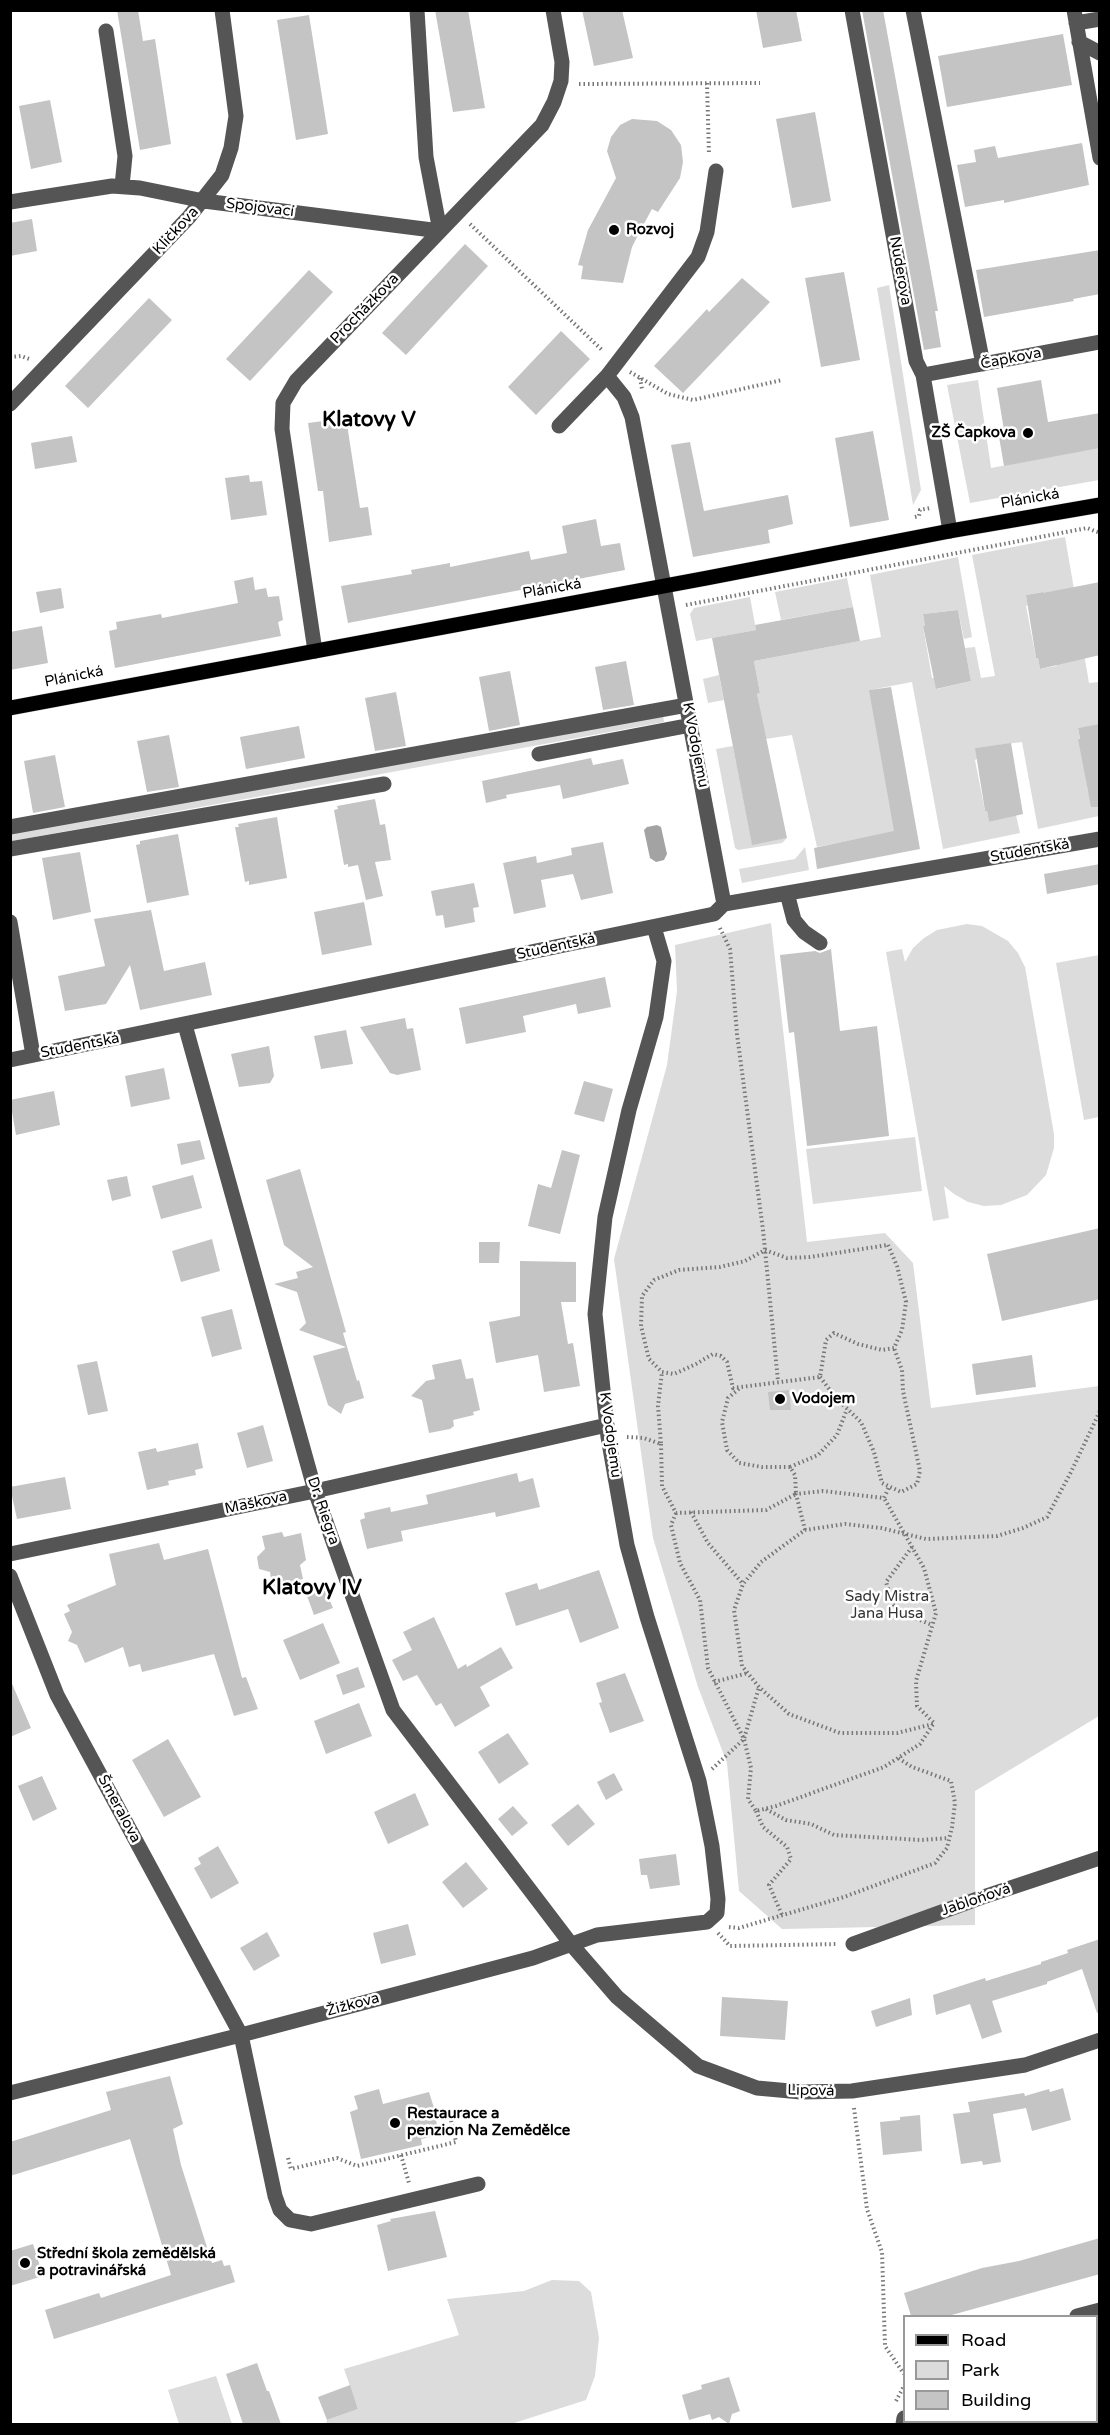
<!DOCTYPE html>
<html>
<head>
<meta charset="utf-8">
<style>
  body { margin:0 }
  #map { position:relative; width:1110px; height:2435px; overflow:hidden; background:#fff; font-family:"Varela Round",sans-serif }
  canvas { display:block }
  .frame { position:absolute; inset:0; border:12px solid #000; pointer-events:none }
  .legend { position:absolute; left:903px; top:2315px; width:195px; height:108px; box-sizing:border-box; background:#fff; border:2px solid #999; margin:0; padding:8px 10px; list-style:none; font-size:18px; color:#000 }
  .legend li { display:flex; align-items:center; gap:12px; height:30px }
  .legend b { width:30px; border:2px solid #999 }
</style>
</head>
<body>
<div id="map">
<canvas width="1110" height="2435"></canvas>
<div class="frame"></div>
<ul class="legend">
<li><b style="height:8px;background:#000"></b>Road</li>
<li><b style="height:16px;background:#dcdcdc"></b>Park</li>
<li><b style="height:16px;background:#c4c4c4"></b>Building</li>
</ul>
</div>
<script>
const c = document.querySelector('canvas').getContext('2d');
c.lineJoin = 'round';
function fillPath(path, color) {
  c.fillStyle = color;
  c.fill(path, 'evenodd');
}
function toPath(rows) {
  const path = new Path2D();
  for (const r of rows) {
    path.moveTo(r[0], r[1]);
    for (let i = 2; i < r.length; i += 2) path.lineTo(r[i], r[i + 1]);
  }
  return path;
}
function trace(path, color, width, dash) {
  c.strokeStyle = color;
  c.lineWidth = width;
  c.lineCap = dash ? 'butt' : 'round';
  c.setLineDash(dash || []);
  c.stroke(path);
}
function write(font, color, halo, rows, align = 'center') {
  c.font = font + ' "Varela Round",sans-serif';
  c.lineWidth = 5;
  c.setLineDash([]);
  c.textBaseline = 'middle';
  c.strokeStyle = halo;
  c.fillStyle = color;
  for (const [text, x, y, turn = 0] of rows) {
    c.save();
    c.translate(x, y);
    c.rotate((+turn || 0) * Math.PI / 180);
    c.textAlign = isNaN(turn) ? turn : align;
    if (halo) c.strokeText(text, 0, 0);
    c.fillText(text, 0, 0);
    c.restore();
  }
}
fillPath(toPath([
  [889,285,921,490,913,505,877,288],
  [978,380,991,468,1099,448,1099,480,970,503,947,385],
  [1065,537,1079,618,1042,592,1026,595,1028,605,1026,606,1036,658,1038,658,1040,669,1056,666,1082,642,1089,683,1099,682,1099,726,1078,728,1088,791,1099,801,1099,816,1038,829,1022,742,976,748,977,759,975,760,985,811,987,811,989,822,1016,815,1020,833,943,849,912,682,870,690,895,832,817,847,792,735,765,739,757,694,760,693,754,661,881,637,870,575,958,557,972,637,964,639,958,610,923,614,925,626,923,626,932,678,934,678,937,689,971,681,965,648,975,647,981,678,995,676,972,555],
  [847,578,853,607,781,620,775,592],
  [750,597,756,630,696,641,690,614,694,608],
  [719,675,724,700,708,703,703,679],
  [663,714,664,722,245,799,12,841,11,832],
  [733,746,752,844,787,838,782,843,738,850,735,848,716,749],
  [805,847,809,870,742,883,739,869,795,859],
  [771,923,807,1242,885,1233,913,1263,931,1408,1099,1386,1099,1716,975,1791,975,1925,782,1929,739,1891,727,1763,698,1687,653,1538,614,1259,667,1065,677,991,675,945],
  [967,924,982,926,1008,941,1018,953,1025,967,1054,1134,1054,1148,1046,1175,1027,1195,1001,1205,984,1206,968,1202,954,1194,944,1186,949,1218,933,1221,886,952,902,949,905,962,913,948,924,938,937,930],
  [1099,955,1099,1117,1084,1120,1056,963],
  [915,1137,922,1191,813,1204,806,1149],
  [552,2280,579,2281,591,2292,599,2338,595,2376,586,2400,511,2424,326,2424,327,2420,358,2409,344,2369,459,2335,447,2299,524,2291],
  [216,2376,232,2424,179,2424,168,2390]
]), '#dcdcdc');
fillPath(toPath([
  [657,825,661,827,667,854,664,860,656,862,650,858,644,830,647,827]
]), '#a3a3a3');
fillPath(toPath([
  [117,10,138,10,143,41,155,39,171,144,140,150],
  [435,10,468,10,485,108,453,112],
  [582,10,622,10,633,58,594,66],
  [756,10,796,10,802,41,763,48],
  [862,10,883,10,938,311,935,311,941,347,924,350],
  [309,15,328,134,296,140,277,20],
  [1063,34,1072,85,947,107,938,56],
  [50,100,62,162,31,169,19,106],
  [815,112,831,201,792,208,776,119],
  [632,119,657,121,671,130,681,145,683,162,680,178,658,212,652,209,640,231,632,247,623,283,581,279,583,266,578,265,588,230,616,178,607,151,611,137,620,125],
  [1082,143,1089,185,1004,203,1004,200,965,207,957,165,976,162,974,150,995,146,998,158],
  [32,219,37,251,10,256,10,223],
  [465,244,488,266,406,355,382,333],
  [1100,250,1100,294,1073,299,1074,301,984,317,976,270],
  [309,270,333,292,250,381,226,359],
  [844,272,860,360,821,367,805,278],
  [742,278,770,302,683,393,654,366,707,309,709,312],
  [149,298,172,320,88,408,65,386],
  [561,331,590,359,536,415,508,387],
  [1041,380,1048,422,1100,413,1100,448,1004,466,998,431,1004,430,997,388],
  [346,418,360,508,368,507,372,535,329,542,323,491,318,491,308,423],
  [873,431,889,520,850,527,835,438],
  [72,436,77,462,35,469,31,443],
  [690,442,704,511,788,495,793,524,768,530,770,543,693,557,671,445],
  [249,475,250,482,262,481,267,515,231,520,225,478],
  [596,519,601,546,620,543,625,570,348,623,341,586,412,574,411,570,450,563,450,567,529,551,531,560,567,553,562,526],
  [253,577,255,590,266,588,268,597,279,596,283,620,278,622,281,636,115,668,109,631,117,629,116,622,161,614,162,618,238,603,234,581],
  [1100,582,1100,655,1040,669,1038,658,1036,658,1026,595,1043,592,1043,593],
  [61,588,64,608,40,613,36,592],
  [853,607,860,641,754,661,760,693,757,694,787,838,752,845,712,638,756,630,755,625],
  [958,610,971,681,936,689,923,626,925,626,923,614],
  [42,626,48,663,10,670,10,632],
  [626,661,634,705,603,710,595,667],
  [510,671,520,725,489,731,479,677],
  [891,687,920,849,817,869,814,848,894,831,869,690],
  [396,692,406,746,375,751,365,698],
  [1100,724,1100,807,1091,807,1078,739,1080,739,1078,728],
  [299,726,305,758,246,769,240,737],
  [169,735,179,787,147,792,137,741],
  [1011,743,1023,814,989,822,987,811,985,811,975,748],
  [55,755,65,807,33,813,24,761],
  [591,758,593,765,623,759,629,784,563,799,560,785,506,795,507,798,486,803,482,781],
  [375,799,380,825,385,824,391,860,375,862,383,896,366,900,358,865,348,867,348,864,344,865,334,810,338,809,337,806],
  [277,817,287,878,249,885,249,881,245,882,235,827,239,827,238,824],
  [178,834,189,895,147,903,136,845,140,844,140,841],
  [603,842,613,893,581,900,573,874,541,880,546,907,514,914,503,863,536,856,537,863,572,855,571,848],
  [80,852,91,912,53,920,42,858],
  [1100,864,1100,884,1047,894,1044,874],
  [474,883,479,907,473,908,475,922,445,928,443,915,436,916,431,891],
  [364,902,372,945,322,955,314,912],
  [151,910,164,971,205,962,212,995,140,1010,130,965,106,1004,65,1011,58,976,105,966,94,919],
  [831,949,840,1031,877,1026,889,1136,807,1146,794,1032,789,1033,780,955,815,951,820,953],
  [605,977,611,1007,578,1014,576,1004,523,1016,526,1032,466,1044,459,1008],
  [405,1018,407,1029,413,1028,421,1070,397,1075,390,1073,360,1027],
  [346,1030,353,1064,321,1069,314,1036],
  [269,1046,274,1076,270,1083,239,1087,231,1054],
  [164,1068,170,1099,131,1107,125,1076],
  [584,1081,613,1089,604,1122,574,1114],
  [54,1091,60,1125,16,1135,10,1100],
  [200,1140,205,1159,181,1165,177,1144],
  [562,1150,580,1155,560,1234,528,1226,538,1184,551,1188],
  [300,1169,346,1332,343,1333,357,1381,359,1380,364,1398,345,1404,341,1414,328,1405,313,1356,346,1347,299,1330,306,1323,297,1292,274,1284,298,1278,296,1272,313,1267,284,1245,266,1180],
  [193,1175,202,1208,161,1219,152,1186],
  [127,1176,131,1196,112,1201,107,1180],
  [1100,1228,1100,1299,1002,1321,987,1254],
  [212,1239,220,1271,181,1282,172,1251],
  [479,1242,500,1242,499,1263,479,1263],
  [520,1261,576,1262,576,1302,561,1302,568,1344,573,1343,580,1386,544,1392,538,1355,496,1363,489,1322,520,1316],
  [232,1309,242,1349,212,1357,201,1317],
  [1032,1355,1036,1387,976,1395,972,1364],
  [461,1359,466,1379,473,1378,480,1410,473,1412,474,1415,453,1420,454,1426,450,1429,429,1433,422,1400,411,1396,426,1381,435,1379,432,1365],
  [97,1361,108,1411,88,1415,77,1365],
  [789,1390,791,1410,770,1410,768,1392],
  [263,1425,273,1461,247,1468,237,1433],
  [198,1443,203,1468,195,1470,196,1475,168,1481,169,1485,147,1490,138,1452,156,1448,157,1452],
  [517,1473,519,1482,533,1478,540,1507,496,1517,495,1512,401,1531,403,1541,367,1549,360,1520,365,1518,364,1513,390,1507,391,1512,428,1504,426,1495],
  [65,1477,71,1509,17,1519,10,1487],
  [282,1532,284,1537,301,1533,306,1560,300,1565,303,1579,272,1586,270,1572,259,1569,257,1557,265,1549,262,1536],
  [159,1543,164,1560,208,1549,242,1678,246,1677,258,1709,234,1716,214,1654,142,1672,140,1664,129,1667,123,1647,85,1663,77,1645,68,1641,72,1632,64,1614,70,1611,67,1605,116,1585,109,1554],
  [599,1570,619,1628,580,1643,568,1609,516,1626,505,1593,537,1583,539,1590],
  [325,1589,333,1608,314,1615,307,1596],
  [434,1617,458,1669,466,1664,467,1667,501,1647,513,1668,480,1687,490,1706,455,1727,441,1703,436,1706,417,1675,403,1681,392,1660,412,1650,403,1632],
  [323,1623,340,1663,300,1680,283,1640],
  [358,1667,365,1687,343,1695,336,1675],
  [625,1673,644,1721,610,1733,599,1703,602,1702,596,1683],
  [10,1679,31,1728,10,1737],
  [359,1703,372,1736,326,1754,314,1721],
  [508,1733,529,1764,499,1784,478,1752],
  [168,1739,201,1797,164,1817,132,1760],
  [614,1773,623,1790,606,1800,597,1782],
  [42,1776,57,1809,33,1821,18,1786],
  [415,1793,429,1825,388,1844,374,1812],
  [578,1804,595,1824,568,1846,551,1825],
  [513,1806,528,1823,512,1836,498,1819],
  [218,1846,239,1883,211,1899,194,1868,201,1864,198,1858],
  [676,1854,680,1885,650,1889,647,1875,641,1875,639,1859],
  [466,1862,488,1889,463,1908,442,1882],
  [408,1924,416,1955,381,1964,373,1933],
  [267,1932,280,1956,254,1971,240,1948],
  [1100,1939,1100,2012,1097,2013,1082,1969,1047,1982,1047,1984,992,2001,1002,2032,982,2039,970,2004,936,2015,933,1995,985,1978,986,1981,1041,1964,1041,1962,1068,1953,1067,1950],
  [722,1997,788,2001,785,2040,720,2036],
  [910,1998,912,2015,876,2027,871,2011],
  [170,2076,183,2124,173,2129,181,2165,212,2263,222,2260,224,2266,230,2265,235,2282,54,2339,45,2310,99,2293,101,2298,171,2275,130,2139,10,2176,10,2142,111,2110,106,2092],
  [1063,2088,1071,2120,1032,2131,1026,2108,993,2114,1001,2162,983,2165,982,2161,961,2164,953,2114,970,2112,968,2102,1024,2093,1025,2096,1049,2089,1050,2092],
  [379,2089,383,2104,429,2092,434,2108,440,2113,436,2120,439,2135,421,2139,422,2145,361,2159,350,2112,358,2109,354,2096],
  [920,2115,922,2151,883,2155,880,2122,900,2120,900,2117],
  [435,2211,447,2257,388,2271,377,2225,391,2221,390,2219],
  [1100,2238,1100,2274,948,2316,911,2316,904,2293,982,2268,1019,2261],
  [33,2244,43,2276,10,2286,10,2251],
  [257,2363,267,2391,269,2391,281,2424,243,2424,226,2374],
  [729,2377,740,2411,732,2414,729,2424,719,2417,712,2420,710,2414,689,2420,682,2395,702,2389,701,2385],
  [350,2385,358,2409,327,2420,318,2397]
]), '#c4c4c4');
const major = toPath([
  [10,708,707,578,950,531,1100,505]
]);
trace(major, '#dbdbdb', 16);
trace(toPath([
  [707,83,709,155],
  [579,84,760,83],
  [470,224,603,351],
  [10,357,21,356,29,359],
  [630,372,668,394,693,400,782,380],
  [640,378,642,389],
  [915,517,919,516,920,510,930,508],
  [686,605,1087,528,1100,533],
  [720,928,730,949,737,1034,763,1230,778,1381],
  [888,1245,897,1266,906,1302,902,1330,894,1348,882,1350,858,1344,834,1333,826,1340,820,1377,733,1388,727,1362,721,1356,713,1354,696,1364,674,1374,662,1372,649,1359,641,1326,642,1296,654,1280,679,1270,720,1267,745,1261,765,1250,787,1258,810,1257,888,1245],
  [820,1377,836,1398,861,1422,874,1452,882,1483,901,1492,917,1484,920,1471,903,1391,902,1370,894,1348],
  [627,1437,644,1438,661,1444,658,1406,662,1372],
  [661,1444,662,1486,676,1513,766,1510,796,1494,795,1475,790,1467,762,1467,739,1463,727,1450,722,1422,728,1398,741,1387],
  [790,1467,818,1455,837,1435,847,1409],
  [691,1512,708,1543,743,1584],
  [676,1513,671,1525,680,1563,700,1600,708,1668,744,1739,751,1768,748,1799,756,1811,776,1806,884,1767,920,1744,934,1723,917,1706,916,1681,936,1613,924,1568,884,1498],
  [805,1530,796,1494,823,1491,884,1498,889,1487],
  [912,1547,886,1582,893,1605,908,1615,932,1625],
  [714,1682,748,1673],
  [933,1724,897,1733,840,1733,789,1714,759,1687,742,1666,734,1610,743,1584,761,1562,805,1530,845,1524,881,1528,926,1539,997,1536,1023,1528,1047,1517,1071,1472,1100,1411],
  [712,1769,744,1739,759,1687],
  [766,1809,786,1820,811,1824,834,1835,921,1840,949,1838],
  [756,1811,763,1827,787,1847,791,1859,769,1885,782,1915],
  [729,1927,739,1928,844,1897,935,1863,947,1848,952,1827,955,1803,951,1781,912,1767,898,1758],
  [718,1933,730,1946,838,1944],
  [854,2108,867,2209,882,2252,885,2346,904,2374],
  [401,2155,409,2183],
  [288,2158,291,2169,337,2158,357,2166,456,2142,451,2120],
  [896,2401,904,2386]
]), '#777', 4, [1.5, 3]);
trace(toPath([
  [852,10,916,361,923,375,950,531],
  [913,10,983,364],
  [1074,10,1100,158],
  [1076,23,1100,19],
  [106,31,125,156,122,186],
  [1079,42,1100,53],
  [716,171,707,232,698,257,607,376,624,397,632,417,724,904],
  [10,202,112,186,140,188,204,201,440,231,426,157,417,10],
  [923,375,1100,342],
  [10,404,189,217,222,175,231,148,236,116,222,10],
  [559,426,607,376],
  [315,651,282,429,283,403,296,381,542,125,554,102,561,81,562,62,553,10],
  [539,754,691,725],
  [10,827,687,705],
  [10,849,384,784],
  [787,893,794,920,804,932,820,943],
  [10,922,33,1055],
  [185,1025,315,1491,393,1710,571,1944,617,1997,698,2066,757,2088,801,2092,852,2091,1025,2065,1100,2040],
  [10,1060,714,914,724,904,1100,839],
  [10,1554,315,1491,607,1425],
  [10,1576,57,1695,241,2035,275,2196,280,2210,290,2220,311,2224,478,2184],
  [853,1944,980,1898,1100,1858],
  [10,2093,241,2035,533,1958,597,1935,707,1922,717,1913,718,1899,712,1846,699,1781,647,1617,627,1545,608,1437,595,1314,605,1217,629,1110,656,1017,664,961,654,927],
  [1077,2316,1100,2310],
  [903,2424,904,2418]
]), '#555', 15);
trace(major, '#000', 15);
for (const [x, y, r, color] of [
  [614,230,6,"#000"],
  [1028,433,6,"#000"],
  [780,1399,6,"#000"],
  [395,2123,6,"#000"],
  [25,2263,6,"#000"]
]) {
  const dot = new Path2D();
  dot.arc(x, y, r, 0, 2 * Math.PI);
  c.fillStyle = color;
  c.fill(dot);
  trace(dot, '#fff', 2);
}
write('15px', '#000', '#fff', [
  ["Spojovací",260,208,7],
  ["Kličkova",176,231,-47],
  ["Nuderova",900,271,80],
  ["Procházkova",365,309,-46],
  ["Čapkova",1011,359,-11],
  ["Plánická",1030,499,-10],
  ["Plánická",552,589,-10],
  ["Plánická",74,677,-11],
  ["K Vodojemu",695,745,79],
  ["Studentská",1030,851,-10],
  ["Studentská",556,947,-12],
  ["Studentská",80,1046,-11],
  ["K Vodojemu",610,1435,82],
  ["Maškova",256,1503,-12],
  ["Dr. Riegra",323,1511,71],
  ["Šmeralova",119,1809,62],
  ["Jabloňová",976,1900,-19],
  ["Žižkova",353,2005,-15],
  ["Lipová",811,2091,1]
]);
write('bold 15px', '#000', '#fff', [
  ["Rozvoj",626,230],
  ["ZŠ Čapkova",1016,433,"right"],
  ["Vodojem",792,1399],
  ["Restaurace a",407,2114],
  ["penzion Na Zemědělce",407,2131],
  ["Střední škola zemědělská",37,2254],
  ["a potravinářská",37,2271]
], 'left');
write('15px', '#333', '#fff', [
  ["Sady Mistra",887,1597],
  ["Jana Husa",887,1614]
]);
write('bold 21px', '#000', '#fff', [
  ["Klatovy V",369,420],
  ["Klatovy IV",312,1588]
]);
</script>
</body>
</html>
